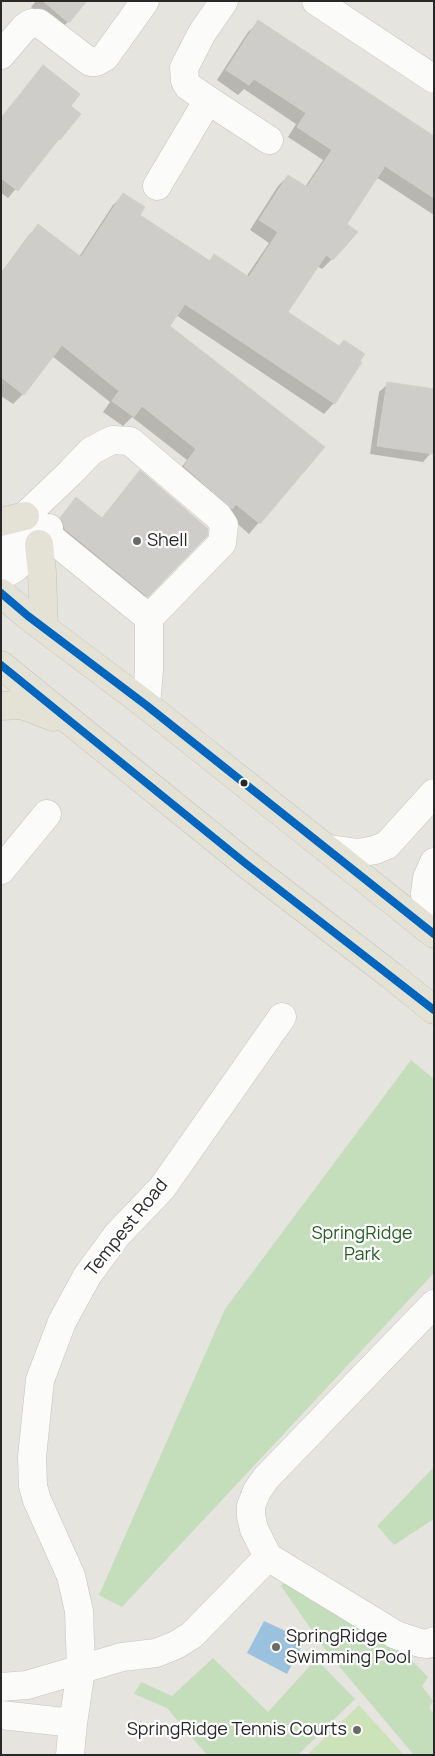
<!DOCTYPE html>
<html>
<head>
<meta charset="utf-8">
<style>
  body { margin:0 }
  #map { position:relative; width:435px; height:1756px; overflow:hidden; background:#e6e4de; font-family:Manrope,sans-serif }
  canvas { display:block }
  .frame { position:absolute; inset:0; border:2px solid #282828; pointer-events:none }
</style>
</head>
<body>
<div id="map">
<canvas width="435" height="1756"></canvas>
<div class="frame"></div>
</div>
<script>
const c = document.querySelector('canvas').getContext('2d');
c.lineJoin = 'round';
function fillPath(path, color) {
  c.fillStyle = color;
  c.fill(path, 'evenodd');
}
function toPath(rows) {
  const path = new Path2D();
  for (const r of rows) {
    path.moveTo(r[0], r[1]);
    for (let i = 2; i < r.length; i += 2) path.lineTo(r[i], r[i + 1]);
  }
  return path;
}
function trace(path, color, width, dash) {
  c.strokeStyle = color;
  c.lineWidth = width;
  c.lineCap = dash ? 'butt' : 'round';
  c.setLineDash(dash || []);
  c.stroke(path);
}
function write(font, color, halo, rows, align = 'center') {
  c.font = font + ' Manrope,sans-serif';
  c.lineWidth = 4.5;
  c.setLineDash([]);
  c.textBaseline = 'middle';
  c.strokeStyle = halo;
  c.fillStyle = color;
  for (const [text, x, y, turn = 0] of rows) {
    c.save();
    c.translate(x, y);
    c.rotate((+turn || 0) * Math.PI / 180);
    c.textAlign = isNaN(turn) ? turn : align;
    if (halo) c.strokeText(text, 0, 0);
    c.fillText(text, 0, 0);
    c.restore();
  }
}
fillPath(toPath([
  [411,1060,434,1079,434,1273,122,1607,99,1595,225,1309],
  [434,1467,434,1519,394,1545,377,1526],
  [287,1579,406,1655,428,1677,422,1686,433,1701,429,1708,434,1713,433,1755,414,1755,327,1652,281,1586],
  [213,1658,268,1712,316,1659,355,1699,298,1755,207,1755,167,1708,134,1694,141,1682,172,1696]
]), '#c4debb');
fillPath(toPath([
  [359,1705,404,1755,307,1755]
]), '#cce2b9');
fillPath(toPath([
  [264,1621,305,1640,287,1674,247,1653]
]), '#9ac2df');
fillPath(toPath([
  [36,1,85,1,60,31,31,7],
  [259,22,434,137,434,215,376,177,345,224,332,259,322,269,317,266,286,312,361,363,334,403,324,414,176,315,168,326,323,447,249,534,225,513,174,477,187,460,132,417,123,426,103,412,110,402,52,356,23,394,13,404,1,396,1,273,28,236,38,226,79,257,113,205,124,195,138,215,209,261,214,256,246,277,269,243,250,230,278,186,288,176,305,187,323,160,288,137,296,124,244,89,238,95,217,80,248,32],
  [43,67,69,106,59,139,8,198,1,193,1,118],
  [388,384,431,453,423,462,370,454,379,392],
  [73,502,102,520,206,535,144,599,62,532,58,521]
]), '#0003');
const building = toPath([
  [43,1,87,1,69,23,43,1],
  [258,20,434,136,434,198,385,166,347,224,358,232,333,260,326,255,288,312,339,346,344,340,365,354,360,361,362,362,335,404,185,304,170,326,325,447,260,524,236,504,232,509,184,466,196,449,142,406,134,417,112,401,119,391,62,345,24,395,1,377,1,274,38,224,81,257,123,193,145,207,140,215,210,261,214,254,249,277,278,232,259,220,288,175,307,187,332,150,297,127,306,113,254,79,249,85,226,70,258,20],
  [43,65,80,94,71,106,81,114,60,140,59,139,18,191,1,178,1,118,43,65],
  [387,382,434,389,434,454,377,446,387,382],
  [140,470,208,529,207,536,148,597,65,529,63,521,60,518,76,497,102,518,140,470]
]);
fillPath(building, '#cfcdc9');
trace(building, '#d1cfca', 1);
const minor = toPath([
  [224,1,202,33,184,68,185,81,188,86,208,100,269,140],
  [316,1,434,79],
  [1,55,24,28,31,23,39,23,90,62,96,62,105,57,145,1],
  [157,186,208,100],
  [46,534,149,618],
  [1,553,25,516,70,473,91,451,112,440,130,441,218,516,224,525,222,543,149,618,149,670,146,705],
  [1,576,15,568,39,544,49,528],
  [329,849,358,853,375,850,387,845,434,793],
  [1,870,47,814],
  [433,932,426,909,425,893,427,878,434,862],
  [434,1304,266,1478,257,1491,251,1506,251,1516,254,1529,268,1557,396,1635,420,1643,428,1644,434,1641],
  [1,1687,27,1685,122,1657,156,1653,176,1645,192,1635,268,1557],
  [1,1715,73,1723],
  [70,1755,73,1723,81,1670,79,1611,71,1576,37,1500,33,1486,32,1457,40,1380,62,1322,87,1276,117,1235,162,1188,282,1017]
]);
const major = toPath([
  [1,522,25,516],
  [39,544,42,573,44,628],
  [1,593,28,616,146,705,434,934],
  [1,665,245,863,392,976,434,1010],
  [1,706,22,705,53,717]
]);
trace(minor, '#c4c3c3', 29);
trace(major, '#c3c2c0', 29);
trace(minor, '#fbfbfa', 28);
trace(major, '#e3e2d5', 28);
trace(toPath([
  [1,593,28,616,146,705,434,934],
  [1,665,245,863,434,1010]
]), '#0065bd', 8);
for (const [x, y, r, color] of [
  [137,541,5,"#6a6a68"],
  [244,783,4.5,"#282828"],
  [276,1647,5,"#6a6a68"],
  [357,1730,5,"#6a6a68"]
]) {
  const dot = new Path2D();
  dot.arc(x, y, r, 0, 2 * Math.PI);
  c.fillStyle = color;
  c.fill(dot);
  trace(dot, '#fff', 2);
}
write('18px', '#282828', '#fff', [
  ["Shell",147,541],
  ["SpringRidge",286,1637],
  ["Swimming Pool",286,1658],
  ["SpringRidge Tennis Courts",347,1730,"right"]
], 'left');
write('18px', '#282828', '#fff', [
  ["Tempest Road",127,1228,-51]
]);
write('18px', '#245c21', '#fff', [
  ["SpringRidge",362,1234],
  ["Park",362,1255]
]);
</script>
</body>
</html>
